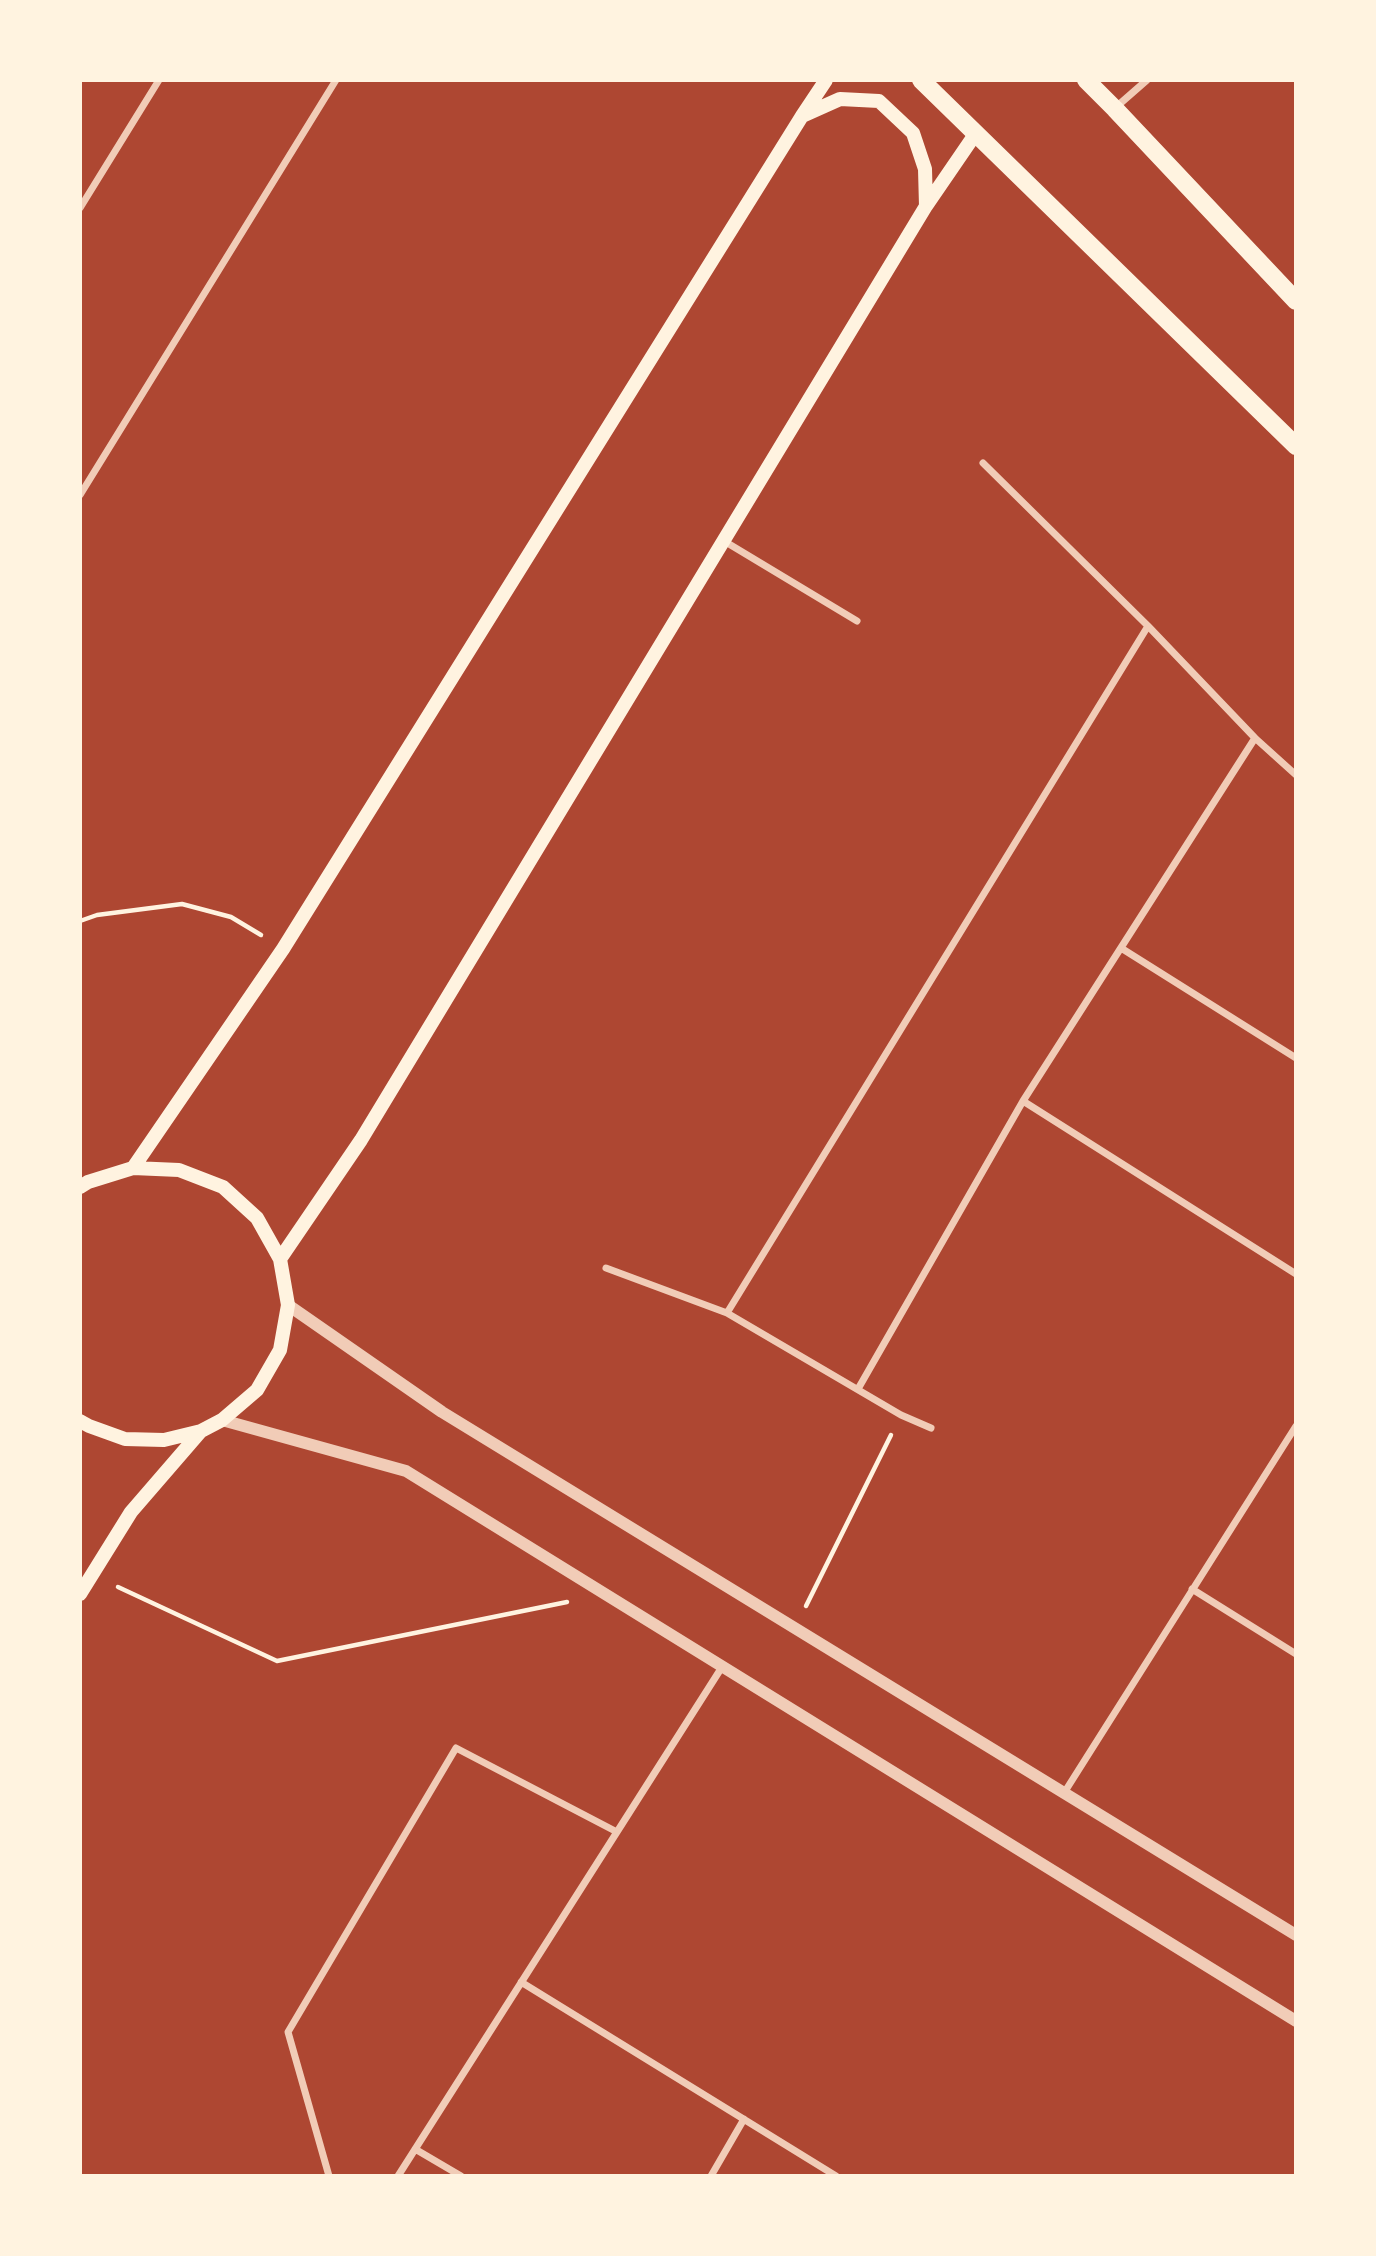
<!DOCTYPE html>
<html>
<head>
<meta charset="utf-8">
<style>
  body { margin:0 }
  #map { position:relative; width:1376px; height:2256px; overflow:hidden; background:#c8553d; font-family:Literata,serif }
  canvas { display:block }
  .frame { position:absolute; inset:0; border:82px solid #fff3e0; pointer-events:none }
</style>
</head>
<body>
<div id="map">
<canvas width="1376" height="2256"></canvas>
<div class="frame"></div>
</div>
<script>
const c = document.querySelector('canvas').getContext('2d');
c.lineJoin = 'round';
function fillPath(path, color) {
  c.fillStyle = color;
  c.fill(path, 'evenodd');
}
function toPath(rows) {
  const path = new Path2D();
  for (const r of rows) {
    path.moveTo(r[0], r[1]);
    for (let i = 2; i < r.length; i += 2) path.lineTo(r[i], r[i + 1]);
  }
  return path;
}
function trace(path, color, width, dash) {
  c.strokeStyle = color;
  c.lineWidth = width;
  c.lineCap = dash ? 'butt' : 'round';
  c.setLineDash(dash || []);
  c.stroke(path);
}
fillPath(toPath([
  [80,81,1295,81,1295,2175,81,2175]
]), '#ae4732');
trace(toPath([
  [80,921,97,915,182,904,231,917,261,935],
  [118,1587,277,1661,567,1602],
  [806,1606,891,1435]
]), '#fff3e0', 4.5);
trace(toPath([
  [1115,108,1147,80],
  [80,208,159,80],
  [983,463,1148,626,1255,738,1296,775],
  [80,495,336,80],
  [724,541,857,621],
  [1121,948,1296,1058],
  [1023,1101,1296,1274],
  [606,1268,727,1313,901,1415,931,1428],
  [727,1313,1148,626],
  [858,1389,1023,1101,1255,738],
  [1192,1589,1296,1654],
  [1064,1793,1296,1426],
  [521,1982,836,2176],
  [415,2149,461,2176],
  [329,2176,288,2032,456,1748,617,1832],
  [398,2176,722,1667],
  [711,2176,744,2119]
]), '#f1ccb7', 7);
trace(toPath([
  [288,1305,442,1412,1296,1935],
  [222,1420,406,1471,1296,2021]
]), '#f1ccb7', 12);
trace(toPath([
  [802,116,840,99,879,101,913,133,925,169,926,206],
  [133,1168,283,949,802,116,826,80],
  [80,1187,88,1182,133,1168,179,1170,223,1187,257,1218,280,1259,288,1305,280,1350,257,1390,222,1420,201,1431,164,1440,125,1439,89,1426,80,1421],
  [280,1259,361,1140,926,206,976,133],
  [80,1594,131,1512,201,1431]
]), '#fff3e0', 14);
trace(toPath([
  [921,80,1296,446],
  [1086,80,1115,109,1296,301]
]), '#fff3e0', 18);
</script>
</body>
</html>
